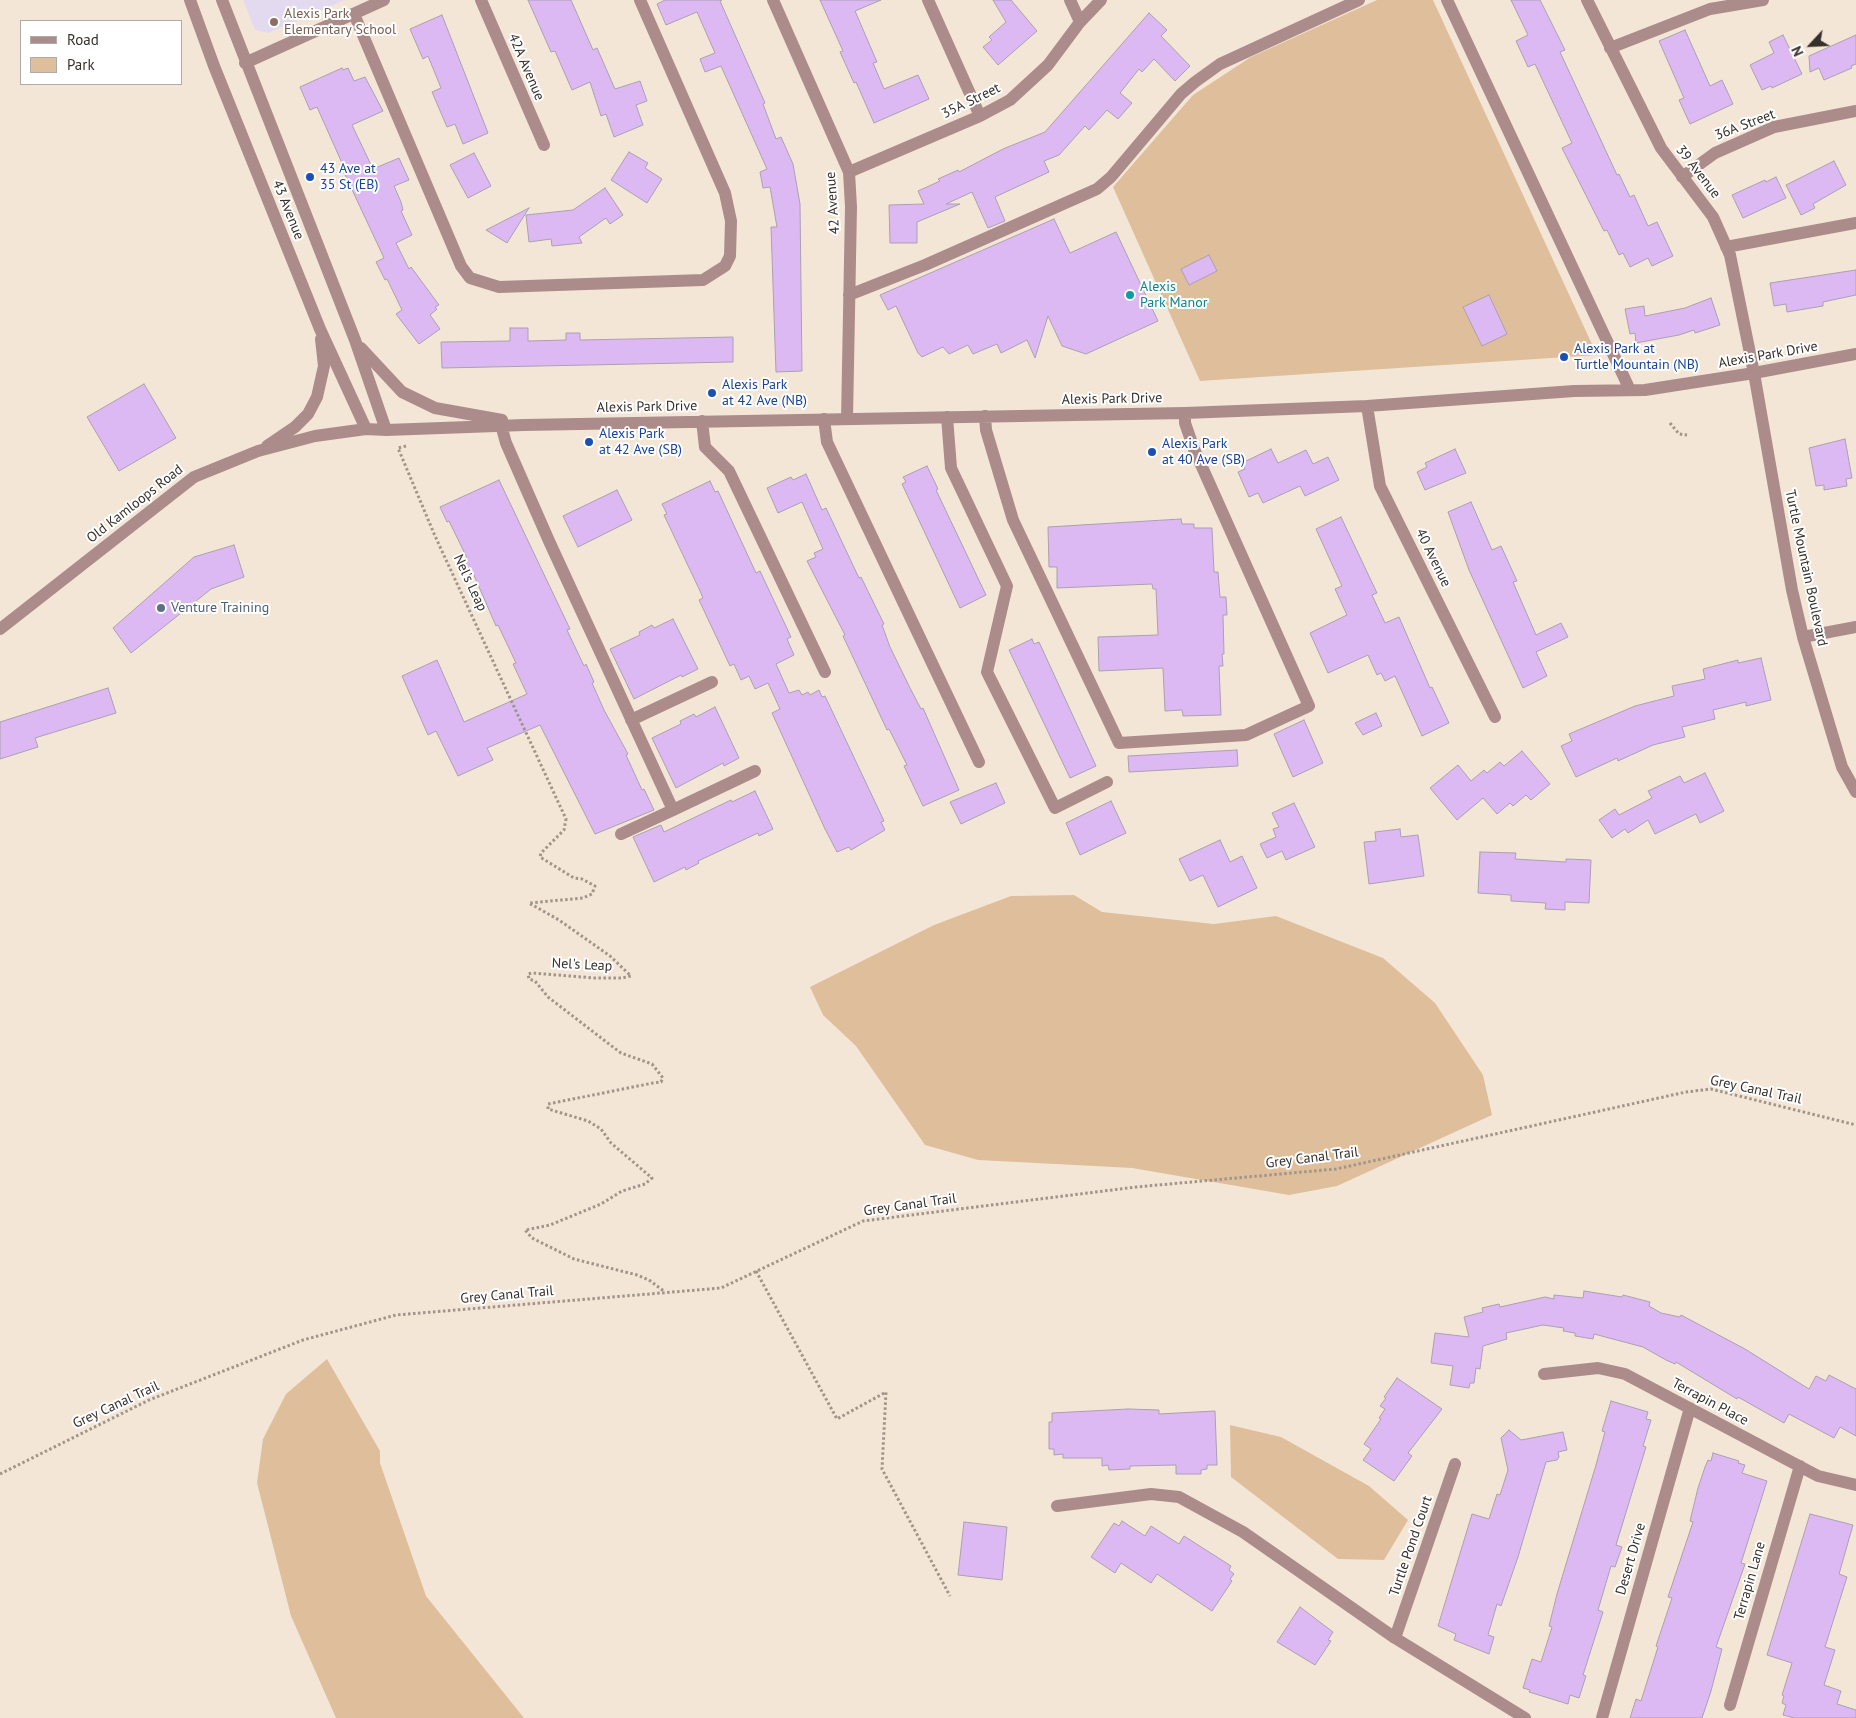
<!DOCTYPE html>
<html>
<head>
<meta charset="utf-8">
<style>
  body { margin:0 }
  #map { position:relative; width:1856px; height:1718px; overflow:hidden; background:#f4e6d7; font-family:"PT Sans",sans-serif }
  canvas { display:block }
  .legend { position:absolute; left:20px; top:20px; width:162px; height:65px; box-sizing:border-box; background:#fff; border:1px solid #aeacaa; margin:0; padding:6px 9px; list-style:none; font-size:15px; color:#35302a }
  .legend li { display:flex; align-items:center; gap:10px; height:25px }
  .legend b { width:25px; border:1px solid #aeacaa }
  .north { position:absolute; left:1786px; top:20px; width:50px; height:50px; -webkit-text-stroke:4px #fff; paint-order:stroke; rotate:245deg; font-size:14px; font-weight:700; line-height:20px; text-align:center; color:#35302a }
  .north::after { content:''; display:block; margin:auto; width:18px; height:22px; background:#35302a; clip-path:polygon(50% 0,100% 100%,50% 72%,0 100%) }
</style>
</head>
<body>
<div id="map">
<canvas width="1856" height="1718"></canvas>
<ul class="legend">
<li><b style="height:6px;background:#ac8c8b"></b>Road</li>
<li><b style="height:14px;background:#dfbf9b"></b>Park</li>
</ul>
<div class="north">N</div>
</div>
<script>
const c = document.querySelector('canvas').getContext('2d');
c.lineJoin = 'round';
function fillPath(path, color) {
  c.fillStyle = color;
  c.fill(path, 'evenodd');
}
function toPath(rows) {
  const path = new Path2D();
  for (const r of rows) {
    path.moveTo(r[0], r[1]);
    for (let i = 2; i < r.length; i += 2) path.lineTo(r[i], r[i + 1]);
  }
  return path;
}
function trace(path, color, width, dash) {
  c.strokeStyle = color;
  c.lineWidth = width;
  c.lineCap = dash ? 'butt' : 'round';
  c.setLineDash(dash || []);
  c.stroke(path);
}
function write(font, color, halo, rows, align = 'center') {
  c.font = font + ' "PT Sans",sans-serif';
  c.lineWidth = 4;
  c.setLineDash([]);
  c.textBaseline = 'middle';
  c.strokeStyle = halo;
  c.fillStyle = color;
  for (const [text, x, y, turn = 0] of rows) {
    c.save();
    c.translate(x, y);
    c.rotate((+turn || 0) * Math.PI / 180);
    c.textAlign = isNaN(turn) ? turn : align;
    if (halo) c.strokeText(text, 0, 0);
    c.fillText(text, 0, 0);
    c.restore();
  }
}
fillPath(toPath([
  [243,0,345,0,268,33,255,30]
]), '#e3daef');
fillPath(toPath([
  [1377,0,1433,0,1597,355,1200,381,1113,187,1193,95,1251,57],
  [1074,895,1102,912,1214,924,1276,916,1383,958,1435,1003,1483,1075,1492,1115,1337,1186,1289,1195,1132,1168,978,1160,925,1145,856,1046,823,1015,810,987,934,925,1011,896],
  [327,1359,380,1451,380,1463,426,1596,524,1718,336,1718,291,1616,257,1483,263,1439,286,1394],
  [1230,1425,1281,1437,1369,1486,1408,1520,1384,1560,1338,1559,1231,1477]
]), '#dfbf9b');
const building = toPath([
  [528,0,571,0,593,50,597,48,615,89,640,81,647,101,636,105,643,125,614,137,606,114,601,116,590,82,572,90,555,51,551,52,528,0],
  [665,0,722,0,720,1,765,103,763,104,776,139,781,137,793,164,800,204,802,371,776,372,771,227,777,227,770,187,763,188,760,172,767,169,721,66,705,72,700,59,715,53,697,12,666,25,657,4,665,0],
  [820,0,881,0,855,11,877,62,873,63,884,89,918,75,929,99,874,123,856,82,854,83,840,52,843,51,820,0],
  [993,0,1011,0,1037,31,998,65,983,47,992,40,989,37,1006,22,993,0],
  [1511,0,1540,0,1565,50,1560,52,1617,175,1619,174,1630,197,1634,195,1648,226,1657,222,1673,256,1652,266,1648,258,1630,267,1623,253,1619,255,1607,230,1604,231,1562,148,1572,143,1535,64,1528,67,1516,41,1528,35,1511,0],
  [1149,13,1167,30,1161,36,1190,66,1175,81,1154,59,1142,72,1139,69,1120,93,1132,103,1118,119,1107,110,1089,130,1085,126,1059,155,1044,161,1049,172,995,197,1005,221,988,228,972,192,946,204,960,204,917,222,917,243,890,243,889,205,924,204,918,191,940,181,938,179,958,170,959,172,1003,149,1045,132,1149,13],
  [442,15,488,133,463,144,455,124,447,127,432,92,441,88,428,56,423,59,410,29,442,15],
  [1685,30,1710,86,1722,80,1733,104,1690,124,1679,100,1684,98,1659,41,1685,30],
  [1783,35,1802,74,1772,88,1771,86,1762,90,1750,65,1774,53,1769,42,1783,35],
  [1856,35,1856,64,1851,66,1852,68,1824,80,1819,68,1810,72,1809,56,1856,35],
  [342,68,343,70,348,68,354,81,365,77,383,111,352,125,373,169,399,158,409,180,394,186,401,202,403,210,401,211,412,235,396,243,409,269,411,267,439,305,435,307,437,309,430,315,440,329,419,344,396,314,402,310,387,279,385,280,376,262,384,258,340,164,342,163,317,107,310,110,300,87,342,68],
  [629,152,648,163,645,168,662,179,647,203,611,180,629,152],
  [474,153,491,186,468,198,450,165,474,153],
  [1834,161,1846,185,1813,204,1815,208,1801,215,1786,185,1834,161],
  [1776,177,1786,198,1743,218,1732,195,1765,180,1766,182,1776,177],
  [605,188,623,215,610,224,606,218,579,237,582,243,552,246,551,239,529,242,526,215,573,210,605,188],
  [529,208,507,243,486,230,529,208],
  [1054,219,1070,253,1116,232,1158,321,1086,354,1062,346,1048,316,1035,358,1027,340,1001,353,997,344,973,354,968,345,949,354,943,347,922,357,918,353,896,306,888,310,880,295,1054,219],
  [1209,255,1217,271,1189,285,1181,269,1209,255],
  [1856,270,1856,295,1823,302,1823,306,1787,312,1786,304,1774,306,1770,283,1856,270],
  [1489,295,1507,334,1482,346,1463,307,1489,295],
  [1711,298,1720,325,1695,333,1694,330,1679,335,1636,343,1635,333,1630,334,1625,309,1644,306,1645,316,1685,308,1711,298],
  [510,328,528,328,528,341,566,340,566,333,580,333,580,340,733,337,733,362,442,368,441,342,510,341,510,328],
  [144,384,176,438,119,471,87,417,144,384],
  [1845,439,1852,478,1846,479,1847,486,1824,490,1824,485,1816,486,1809,448,1845,439],
  [1271,449,1278,463,1306,450,1313,464,1328,457,1339,480,1305,496,1300,486,1263,503,1258,493,1249,497,1238,472,1245,469,1242,463,1271,449],
  [1455,449,1466,473,1425,490,1417,472,1427,467,1425,463,1455,449],
  [927,466,938,489,936,490,986,595,960,608,902,484,906,482,903,477,927,466],
  [806,474,822,510,826,508,859,578,861,577,884,624,882,625,890,647,910,688,921,709,923,708,959,790,923,806,904,766,907,765,889,729,887,730,843,636,845,635,807,561,816,557,814,553,823,549,802,502,778,513,767,488,791,477,793,480,806,474],
  [499,480,570,629,567,630,584,666,586,664,594,682,592,683,604,710,628,754,626,755,642,790,644,789,654,810,595,834,540,725,487,748,493,760,458,776,436,731,428,735,402,676,437,660,464,722,527,694,513,664,516,663,498,625,496,626,473,573,471,574,464,560,467,558,449,521,447,522,440,507,499,480],
  [710,481,715,492,718,491,756,573,760,571,791,637,787,639,794,655,776,664,789,693,799,690,802,695,808,692,810,695,819,690,822,697,825,696,884,821,881,822,885,830,851,850,849,847,837,852,825,829,772,713,780,709,768,683,755,689,749,676,741,680,734,664,730,666,699,600,703,598,700,591,664,515,667,514,662,504,710,481],
  [617,490,632,520,578,547,563,516,617,490],
  [1471,502,1492,550,1501,546,1517,581,1513,582,1536,635,1561,623,1568,637,1536,652,1547,676,1523,688,1469,570,1448,512,1471,502],
  [1341,517,1377,593,1372,595,1385,623,1399,617,1430,688,1432,687,1449,723,1422,736,1395,676,1385,681,1381,673,1377,675,1368,655,1328,673,1310,633,1347,615,1335,589,1342,586,1316,529,1341,517],
  [1181,519,1182,524,1194,524,1194,528,1212,528,1214,572,1218,572,1220,597,1226,597,1227,615,1223,615,1224,654,1222,654,1223,666,1219,666,1221,715,1183,716,1182,710,1165,711,1163,668,1099,671,1098,637,1158,635,1156,589,1153,589,1152,584,1057,588,1057,567,1049,567,1048,527,1181,519],
  [234,545,244,577,211,589,131,653,113,628,194,557,234,545],
  [673,619,698,669,682,677,681,675,634,699,610,649,640,635,639,632,652,625,654,628,673,619],
  [1032,639,1034,644,1039,642,1096,766,1070,778,1009,650,1032,639],
  [1761,658,1771,700,1746,706,1746,702,1713,710,1715,719,1682,727,1685,737,1653,745,1618,761,1617,758,1576,777,1561,746,1572,741,1569,734,1635,706,1674,696,1672,686,1705,679,1703,669,1738,660,1738,663,1761,658],
  [108,688,116,713,35,738,38,747,0,759,0,722,108,688],
  [715,707,739,758,724,766,723,763,676,788,652,738,681,724,680,721,694,714,696,717,715,707],
  [1376,713,1382,726,1363,735,1355,723,1376,713],
  [1304,720,1323,763,1293,777,1274,734,1304,720],
  [1237,750,1238,766,1129,772,1128,756,1237,750],
  [1522,751,1550,784,1531,800,1526,795,1513,806,1510,803,1497,814,1483,798,1457,820,1430,788,1458,765,1471,781,1484,770,1487,773,1500,762,1504,766,1522,751],
  [1705,773,1724,811,1700,823,1696,814,1655,834,1648,820,1628,833,1625,829,1612,838,1599,820,1615,809,1619,815,1652,798,1648,791,1680,776,1684,783,1705,773],
  [996,783,1005,803,961,824,950,802,996,783],
  [755,791,773,829,759,836,758,833,698,861,699,863,686,870,685,867,654,882,633,837,661,825,664,832,731,800,732,802,755,791],
  [1111,801,1126,833,1080,855,1066,823,1111,801],
  [1294,803,1315,847,1286,860,1282,851,1267,858,1260,844,1276,837,1273,829,1279,827,1272,813,1294,803],
  [1400,829,1401,837,1418,835,1424,876,1369,884,1364,842,1376,841,1375,832,1400,829],
  [1220,840,1230,862,1242,856,1257,888,1218,907,1203,875,1190,881,1179,859,1220,840],
  [1480,852,1516,853,1515,859,1566,862,1566,859,1591,860,1589,903,1565,902,1565,910,1545,909,1546,903,1511,901,1511,895,1478,893,1480,852],
  [1584,1291,1622,1297,1623,1295,1650,1302,1649,1306,1661,1313,1680,1317,1681,1315,1745,1349,1809,1389,1816,1376,1826,1381,1829,1375,1856,1389,1856,1436,1840,1427,1834,1438,1789,1414,1784,1423,1738,1397,1737,1399,1676,1362,1675,1364,1666,1360,1643,1347,1594,1334,1593,1339,1575,1336,1575,1333,1563,1331,1564,1328,1543,1325,1506,1333,1507,1339,1483,1346,1480,1369,1476,1368,1474,1383,1470,1383,1469,1388,1450,1385,1453,1366,1431,1363,1435,1333,1469,1337,1464,1317,1483,1312,1482,1308,1499,1304,1500,1307,1545,1297,1554,1299,1554,1295,1583,1298,1584,1291],
  [1397,1378,1442,1409,1408,1453,1412,1456,1394,1481,1363,1460,1371,1449,1364,1444,1381,1419,1379,1418,1385,1409,1380,1406,1386,1398,1384,1397,1397,1378],
  [1611,1401,1648,1412,1646,1419,1651,1420,1643,1446,1646,1447,1616,1545,1622,1547,1615,1567,1611,1566,1598,1610,1603,1612,1583,1675,1586,1676,1579,1698,1570,1695,1568,1704,1529,1692,1530,1690,1523,1688,1532,1659,1541,1662,1552,1627,1549,1626,1557,1594,1596,1465,1605,1432,1602,1431,1611,1401],
  [1128,1409,1159,1410,1159,1414,1215,1411,1217,1465,1207,1465,1207,1469,1201,1470,1201,1474,1176,1474,1176,1465,1130,1466,1130,1469,1109,1470,1108,1465,1102,1466,1102,1458,1063,1458,1063,1454,1054,1455,1054,1449,1049,1449,1049,1422,1052,1422,1052,1413,1128,1409],
  [1509,1430,1521,1440,1563,1432,1567,1450,1558,1452,1559,1457,1557,1460,1546,1462,1518,1557,1501,1606,1497,1604,1488,1635,1494,1637,1489,1654,1454,1640,1456,1634,1438,1626,1472,1514,1489,1519,1497,1494,1500,1495,1508,1470,1501,1438,1509,1430],
  [1713,1453,1739,1461,1738,1463,1745,1465,1742,1473,1767,1481,1741,1563,1745,1564,1716,1647,1722,1649,1711,1691,1702,1718,1630,1718,1636,1699,1641,1701,1658,1647,1656,1646,1672,1598,1668,1597,1693,1522,1690,1521,1698,1488,1705,1467,1708,1460,1711,1461,1713,1453],
  [1810,1514,1853,1525,1839,1574,1847,1577,1825,1647,1835,1650,1824,1685,1841,1691,1837,1704,1856,1710,1856,1718,1794,1718,1783,1715,1786,1705,1782,1703,1784,1696,1782,1695,1792,1663,1767,1655,1810,1514],
  [1122,1521,1145,1536,1151,1526,1179,1544,1184,1536,1231,1566,1229,1570,1234,1574,1230,1579,1232,1581,1212,1611,1157,1574,1151,1583,1121,1563,1115,1573,1091,1557,1114,1523,1119,1526,1122,1521],
  [964,1522,1007,1527,1002,1580,958,1575,964,1522],
  [1300,1607,1333,1632,1328,1640,1331,1641,1315,1665,1277,1642,1300,1607]
]);
fillPath(building, '#dcb9f3');
trace(building, '#aaa0b0', 1);
trace(toPath([
  [1670,423,1679,434,1687,435],
  [406,446,398,448,435,536,566,819,564,830,541,853,540,857,574,878,582,879,595,886,592,894,583,898,529,903,559,920,610,956,631,976,622,978,595,978,532,973,528,974,529,979,535,981,548,997,609,1044,621,1053,652,1064,663,1078,661,1082,653,1083,548,1104,548,1109,588,1121,601,1129,611,1143,652,1178,645,1184,622,1191,601,1204,550,1225,525,1230,532,1238,574,1259,637,1275,649,1280,665,1292],
  [756,1271,837,1419,886,1392,882,1469,950,1596],
  [0,1474,149,1400,303,1340,396,1315,721,1288,863,1221,1136,1187,1336,1169,1686,1092,1711,1089,1856,1125]
]), '#9f958a', 3, [2.5, 2.5]);
trace(toPath([
  [190,0,214,66,320,329,366,429],
  [222,0,355,340,386,430],
  [481,0,544,145],
  [773,0,849,172,851,207,847,419],
  [928,0,980,116],
  [1070,0,1080,22],
  [1447,0,1630,390],
  [1587,0,1661,148,1713,217,1730,255,1754,373,1792,590,1803,637,1842,767,1856,792],
  [354,14,461,266,470,278,499,287,703,280,725,266,730,256,731,221,725,193,640,0],
  [1610,48,1710,9,1763,0],
  [245,63,384,0],
  [849,172,980,116,1010,100,1048,65,1080,22,1101,0],
  [1682,177,1715,153,1774,127,1856,111],
  [1726,247,1856,223],
  [849,295,925,265,1097,189,1111,177,1181,94,1195,82,1220,64,1359,0],
  [361,348,402,392,435,408,502,420],
  [1367,406,1380,486,1495,717],
  [985,416,986,430,1013,520,1119,743,1246,735,1309,706,1194,449,1185,423,1185,413],
  [947,417,951,468,1007,586,987,672,1055,808,1107,782],
  [824,419,827,442,979,762],
  [702,421,705,447,729,471,825,672],
  [501,425,506,443,549,541,673,810,621,834],
  [267,446,295,427,308,414,317,397,324,366,321,339],
  [0,629,194,477,258,451,315,436,366,429,386,430,524,425,1185,413,1367,406,1574,391,1645,390,1754,373,1856,354],
  [1803,637,1856,627],
  [631,720,712,682],
  [673,810,755,771],
  [1544,1374,1598,1368,1625,1374,1818,1476,1856,1485],
  [1057,1506,1151,1494,1179,1497,1243,1532,1395,1638,1525,1718],
  [1395,1638,1455,1464],
  [1730,1705,1800,1466],
  [1602,1718,1690,1408]
]), '#ac8c8b', 12);
for (const [x, y, r, color] of [
  [274,22,5,"#8d6e63"],
  [310,177,5,"#1a4fb4"],
  [1130,295,5,"#0f9aa8"],
  [1564,357,5,"#1a4fb4"],
  [712,393,5,"#1a4fb4"],
  [589,442,5,"#1a4fb4"],
  [1152,452,5,"#1a4fb4"],
  [161,608,5,"#5c6f8a"]
]) {
  const dot = new Path2D();
  dot.arc(x, y, r, 0, 2 * Math.PI);
  c.fillStyle = color;
  c.fill(dot);
  trace(dot, '#fff', 2);
}
write('14px', '#785e54', '#fff', [
  ["Alexis Park",284,14],
  ["Elementary School",284,30]
], 'left');
write('14px', '#35302a', '#fff', [
  ["42A Avenue",526,67,67],
  ["35A Street",971,101,-26],
  ["36A Street",1745,125,-21],
  ["39 Avenue",1698,172,52],
  ["42 Avenue",833,203,-94],
  ["43 Avenue",288,210,68],
  ["Alexis Park Drive",1768,355,-10],
  ["Alexis Park Drive",1112,399,-1],
  ["Alexis Park Drive",647,407,-1],
  ["Old Kamloops Road",135,504,-38],
  ["40 Avenue",1433,558,64],
  ["Turtle Mountain Boulevard",1806,568,78],
  ["Nel's Leap",470,583,65],
  ["Nel's Leap",582,965,3],
  ["Grey Canal Trail",1756,1090,12],
  ["Grey Canal Trail",1312,1158,-7],
  ["Grey Canal Trail",910,1205,-8],
  ["Grey Canal Trail",507,1295,-5],
  ["Terrapin Place",1710,1402,28],
  ["Grey Canal Trail",116,1405,-25],
  ["Turtle Pond Court",1411,1546,-71],
  ["Desert Drive",1631,1559,-74],
  ["Terrapin Lane",1750,1581,-74]
]);
write('14px', '#164399', '#fff', [
  ["43 Ave at",320,169],
  ["35 St (EB)",320,185],
  ["Alexis Park at",1574,349],
  ["Turtle Mountain (NB)",1574,365],
  ["Alexis Park",722,385],
  ["at 42 Ave (NB)",722,401],
  ["Alexis Park",599,434],
  ["at 42 Ave (SB)",599,450],
  ["Alexis Park",1162,444],
  ["at 40 Ave (SB)",1162,460]
], 'left');
write('14px', '#0d838f', '#fff', [
  ["Alexis",1140,287],
  ["Park Manor",1140,303]
], 'left');
write('14px', '#4e5e75', '#fff', [
  ["Venture Training",171,608]
], 'left');
</script>
</body>
</html>
